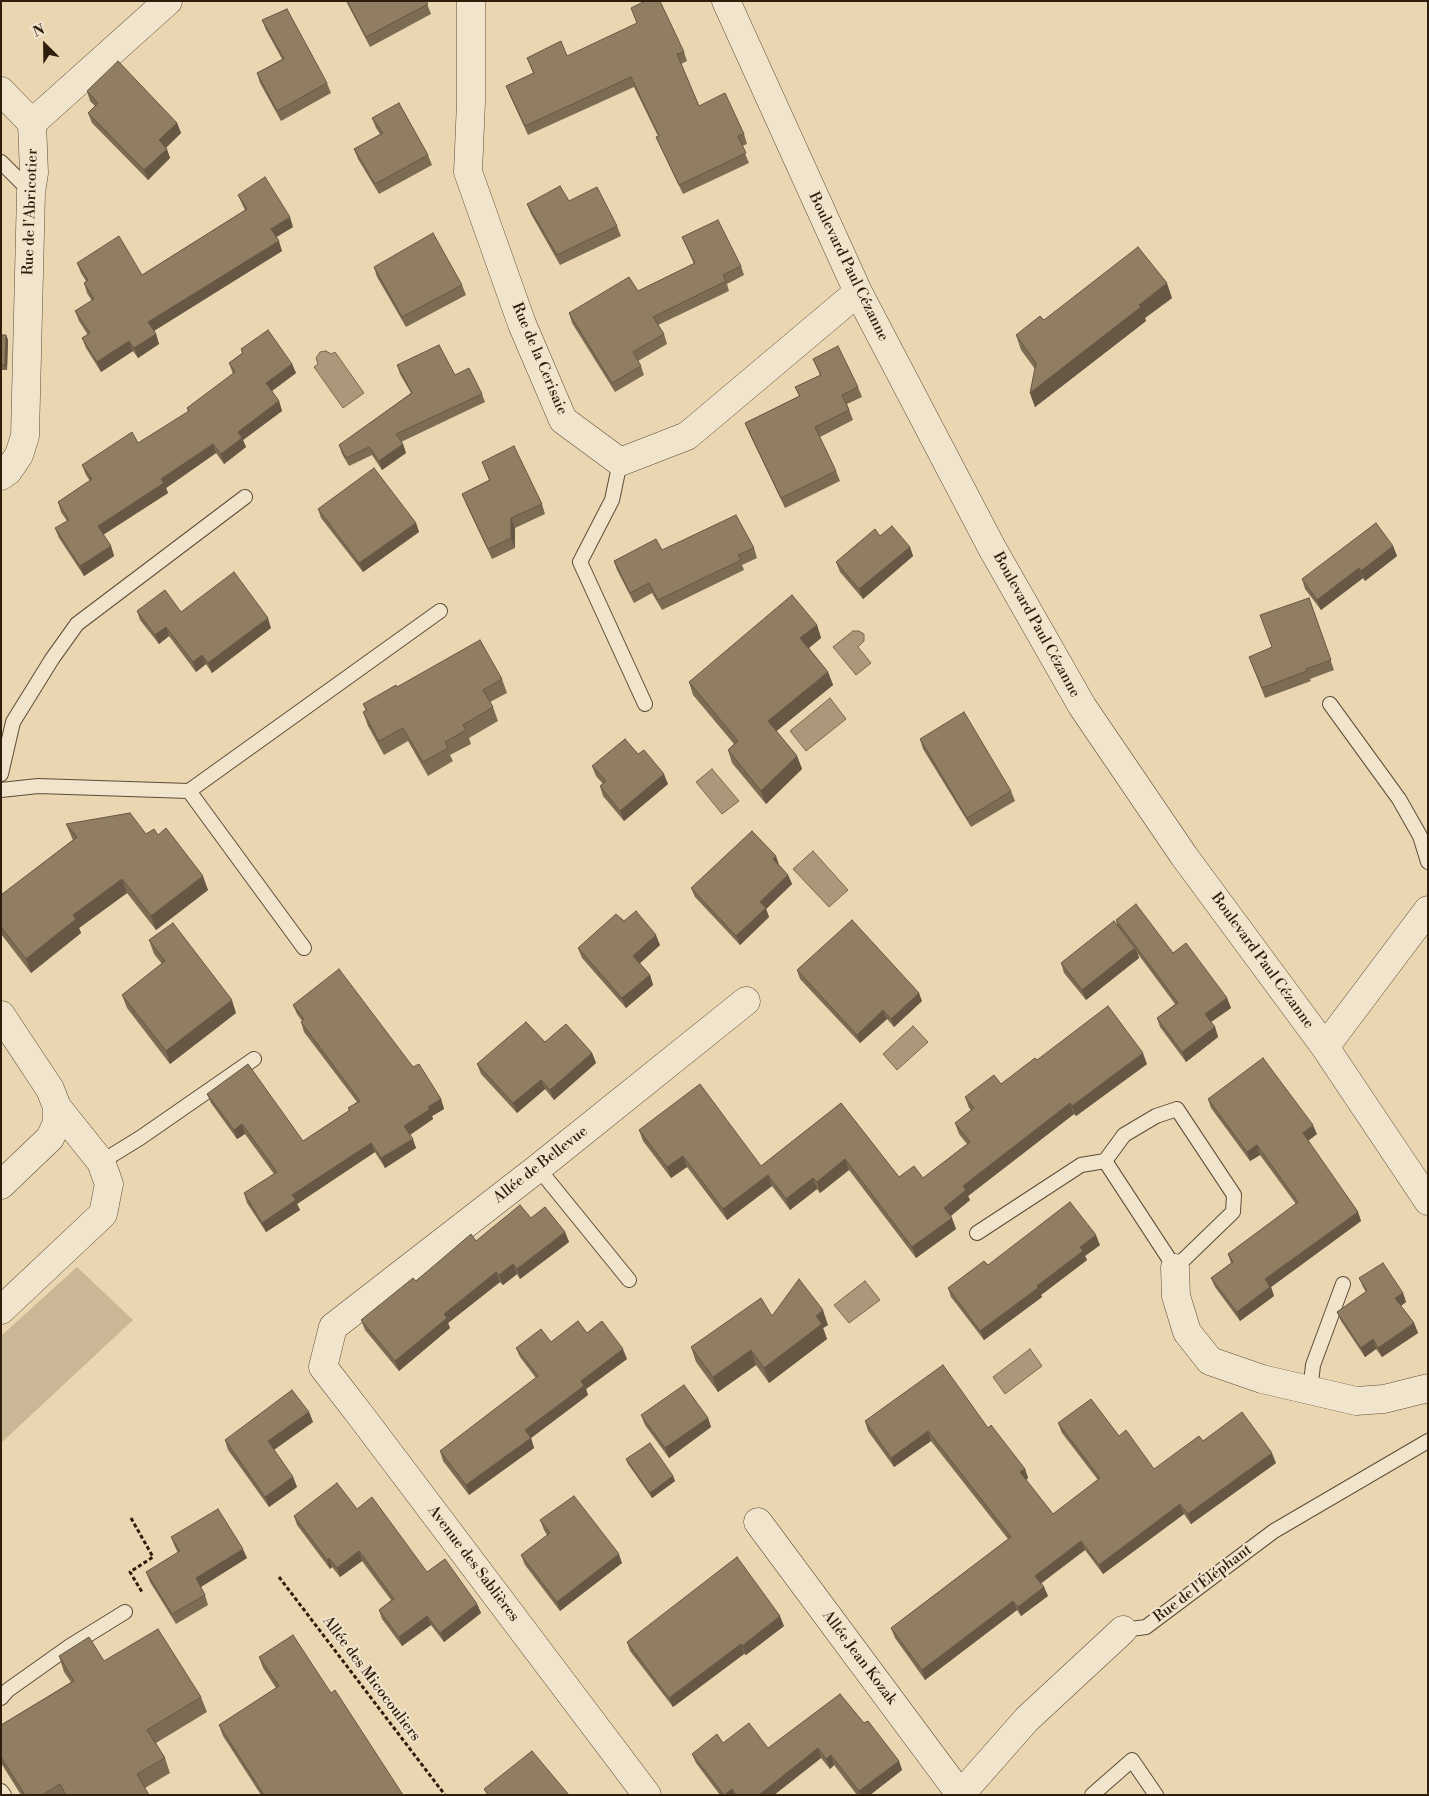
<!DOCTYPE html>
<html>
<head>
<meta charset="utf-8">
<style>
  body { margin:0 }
  #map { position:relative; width:1429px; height:1796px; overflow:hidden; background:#ead6b1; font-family:"Libre Bodoni",serif }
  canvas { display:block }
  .frame { position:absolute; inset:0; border:2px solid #301e0d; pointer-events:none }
  .north { position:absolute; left:20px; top:20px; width:50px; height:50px; -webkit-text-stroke:4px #f1e4cc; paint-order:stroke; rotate:337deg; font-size:14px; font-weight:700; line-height:20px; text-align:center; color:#301e0d }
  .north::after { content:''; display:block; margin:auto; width:18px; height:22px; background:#301e0d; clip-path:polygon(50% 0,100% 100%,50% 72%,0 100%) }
</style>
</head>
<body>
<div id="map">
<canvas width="1429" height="1796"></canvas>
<div class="frame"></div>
<div class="north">N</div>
</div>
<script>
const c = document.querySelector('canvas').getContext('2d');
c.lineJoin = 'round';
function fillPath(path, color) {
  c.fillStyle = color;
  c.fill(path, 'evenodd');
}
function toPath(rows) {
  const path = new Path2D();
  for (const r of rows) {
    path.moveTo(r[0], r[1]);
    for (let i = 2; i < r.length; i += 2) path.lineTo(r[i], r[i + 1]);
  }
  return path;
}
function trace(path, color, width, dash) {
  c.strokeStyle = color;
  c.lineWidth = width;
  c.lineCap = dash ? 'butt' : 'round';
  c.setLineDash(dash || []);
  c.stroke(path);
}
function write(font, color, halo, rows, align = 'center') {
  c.font = font + ' "Libre Bodoni",serif';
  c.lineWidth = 4;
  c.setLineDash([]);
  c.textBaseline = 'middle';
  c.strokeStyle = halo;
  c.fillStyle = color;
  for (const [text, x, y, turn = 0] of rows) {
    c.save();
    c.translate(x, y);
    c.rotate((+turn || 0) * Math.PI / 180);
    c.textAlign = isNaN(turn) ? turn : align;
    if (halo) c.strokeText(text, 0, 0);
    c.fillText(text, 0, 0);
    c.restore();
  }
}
fillPath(toPath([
  [77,1267,133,1320,1,1443,1,1336]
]), '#cab795');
const water = toPath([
  [326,351,331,354,335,352,364,393,343,408,314,367,318,364,316,358,320,352,326,351],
  [853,631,859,631,864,634,864,641,858,647,871,663,856,675,833,647,853,631],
  [830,698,846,719,806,751,790,731,830,698],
  [712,769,739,801,722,814,696,782,712,769],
  [813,851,848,890,829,907,793,869,813,851],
  [913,1026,928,1042,897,1070,883,1054,913,1026],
  [865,1281,880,1300,849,1323,834,1305,865,1281],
  [1030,1349,1042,1366,1005,1394,993,1377,1030,1349]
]);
fillPath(water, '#ab9779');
trace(water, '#7a674e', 1);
const service = toPath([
  [1,162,31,192],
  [620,462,612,500,580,562,645,704],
  [1330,704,1399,799,1420,836,1428,862],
  [1,774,13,722,52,659,77,624,245,497],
  [1,790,38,786,189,791,440,611],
  [189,791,304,948],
  [1177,1109,1234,1195,1233,1212,1175,1268,1105,1161,1124,1135,1156,1116,1177,1109],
  [101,1162,140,1138,254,1059],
  [538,1168,629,1280],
  [977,1233,1081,1165,1105,1161],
  [1310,1391,1313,1365,1343,1284],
  [1123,1630,1146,1627,1274,1531,1428,1441],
  [1,1698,8,1690,70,1646,125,1612],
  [1,1791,4,1795],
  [1092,1795,1132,1760,1156,1795]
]);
const minor = toPath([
  [471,1,471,102,468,172,522,324,563,420,620,462,687,436,858,292],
  [726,1,858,292,992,548,1082,706,1184,856,1325,1047,1428,1201],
  [1,91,32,123],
  [1,476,8,471,19,455,25,436,31,192,34,173,32,123,168,1],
  [1,1015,50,1089,57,1107,57,1123,50,1138,1,1185],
  [1325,1047,1428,910],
  [1175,1268,1176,1296,1187,1332,1210,1361,1262,1379,1356,1401,1384,1399,1428,1388],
  [1,1310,103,1214,109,1184,101,1162,57,1107],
  [758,1522,960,1794],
  [647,1795,361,1416,323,1367,333,1327,538,1168,746,1001],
  [960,1795,1027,1719,1123,1630]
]);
trace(service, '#5e4c36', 16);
trace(minor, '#5e4c36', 29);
trace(toPath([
  [131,1518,153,1557,130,1572,142,1592],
  [279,1577,445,1795]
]), '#301e0d', 3, [4, 2.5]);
trace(service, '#f1e4cc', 14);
trace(minor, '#f1e4cc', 28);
fillPath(toPath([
  [346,1,426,1,431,14,370,47],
  [262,20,327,83,331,93,281,121,260,83,257,73,282,59,266,30],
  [684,52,687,61,681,64,699,106,744,134,747,144,742,146,749,163,683,194,660,146,656,137,658,136,634,87,528,135,510,96,506,86,533,73,527,58],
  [87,91,177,123,181,133,166,148,170,158,148,180,92,123,88,113,95,106,90,101],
  [372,118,428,155,432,165,379,194,358,159,354,149,380,134,376,128],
  [238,195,293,227,276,237,282,251,154,331,156,334,159,344,138,358,133,351,101,372,86,348,82,338,88,335,79,321,75,311,92,301,87,293,84,283,86,281,81,273,77,263,142,275,245,210,242,204],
  [569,201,617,226,621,236,560,265,531,214,527,204],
  [682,237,741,266,744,275,727,284,729,291,658,325,664,334,667,344,638,361,641,366,644,375,615,392,572,323,569,313,638,291,694,264],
  [374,267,462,285,466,295,406,327,377,277],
  [1172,298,1145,318,1146,321,1035,407,1030,393,1035,369,1021,350,1016,335,1044,320],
  [1,335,6,335,8,340,7,370,1,370],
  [241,349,292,364,296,373,272,391,279,401,282,411,243,440,246,447,224,464,216,453,166,488,168,493,103,535,111,546,114,556,84,576,59,538,55,528,67,521,61,512,58,502,90,481,86,475,82,465,138,443,188,412,187,408,233,374,229,363,242,353],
  [813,359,858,387,862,397,847,404,853,420,820,437,836,471,840,481,785,508,749,433,745,423,799,396,795,387,820,375],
  [397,365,455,375,482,394,485,402,401,442,403,444,406,453,382,470,372,455,349,466,342,454,339,445,411,393,400,374],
  [482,462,542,504,545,514,515,528,515,548,492,559,466,504,462,494,489,480],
  [318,509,416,523,419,532,363,572,321,518],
  [880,536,910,547,913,556,863,599,840,572,836,562],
  [1393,546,1397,556,1365,581,1363,578,1321,610,1305,589,1302,579],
  [754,548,757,558,742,565,744,570,662,610,652,593,634,603,617,570,614,561,662,550],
  [1309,598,1334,670,1310,679,1311,681,1265,698,1249,657,1272,647],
  [137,611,181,612,271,628,212,673,206,664,196,672,169,636,159,644,140,620],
  [817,625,821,638,809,648,828,672,833,685,776,731,797,756,802,769,766,804,732,763,728,750,734,744,693,695,689,682],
  [502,679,507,693,490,702,493,707,498,721,469,738,471,744,450,755,453,761,428,776,408,741,384,755,368,726,363,712,366,711,363,704,397,687],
  [920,739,1011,791,1015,801,971,827,923,749],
  [638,754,668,784,624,821,603,796,600,786,603,784,596,776,592,766],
  [66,824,146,834,158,835,208,890,156,930,127,893,79,928,81,933,31,973,1,934,1,895,73,840,72,838],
  [776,856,779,865,788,875,792,884,766,909,769,917,740,945,695,897,691,888],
  [1116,920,1173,953,1227,998,1231,1008,1211,1022,1215,1027,1218,1037,1186,1062,1160,1027,1157,1018,1175,1004,1138,954,1139,958,1086,1000,1064,973,1061,963,1117,925],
  [624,921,660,945,640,963,650,975,653,985,626,1008,582,958,578,948],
  [149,940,236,1013,170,1064,127,1008,122,995,162,964,154,954],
  [797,970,922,1001,894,1027,887,1019,860,1043,800,979],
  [293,1005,413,1067,441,1099,444,1109,432,1116,433,1119,410,1135,416,1148,385,1168,375,1152,297,1204,300,1210,266,1232,247,1203,244,1193,274,1174,245,1134,237,1139,211,1103,207,1094,303,1141,349,1111,348,1108,357,1102,304,1032,301,1022,302,1021,297,1014],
  [545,1042,592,1053,596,1063,554,1100,545,1089,517,1113,481,1074,477,1064],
  [1037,1060,1147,1064,1076,1116,1074,1114,968,1196,970,1200,951,1216,956,1229,916,1258,849,1170,820,1193,817,1189,790,1210,772,1186,727,1220,687,1167,671,1178,643,1141,639,1130,761,1166,841,1103,899,1177,923,1178,967,1144,959,1134,955,1123,971,1110,969,1108,965,1097,1001,1084],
  [1208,1099,1317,1134,1308,1141,1358,1212,1361,1221,1271,1287,1274,1296,1240,1321,1215,1287,1211,1278,1231,1263,1228,1254,1296,1204,1260,1155,1250,1161,1211,1108],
  [531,1218,565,1232,569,1242,520,1279,517,1274,503,1285,500,1282,448,1323,450,1328,399,1371,365,1330,361,1320,416,1281,476,1241],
  [1100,1245,1085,1256,1087,1260,1041,1295,1042,1297,984,1340,951,1297,948,1288,988,1265],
  [1359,1278,1403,1293,1406,1302,1401,1306,1414,1323,1418,1333,1382,1357,1376,1349,1365,1357,1341,1321,1337,1312,1366,1292,1363,1287],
  [772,1316,828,1325,823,1328,827,1339,769,1383,756,1365,718,1392,696,1362,691,1347],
  [587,1333,627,1359,586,1389,588,1395,531,1438,534,1448,469,1495,443,1461,440,1451,536,1378,520,1357,516,1348,551,1342],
  [309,1412,313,1422,274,1450,293,1477,297,1487,269,1507,228,1450,225,1440],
  [641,1415,708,1418,711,1427,669,1458,645,1425],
  [865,1421,988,1428,1025,1469,1028,1478,1026,1480,1053,1514,1098,1480,1062,1433,1058,1423,1119,1436,1154,1469,1203,1441,1276,1463,1191,1524,1184,1514,1103,1574,1085,1550,1041,1583,1044,1587,1048,1596,1021,1616,1017,1610,925,1680,895,1638,891,1628,1008,1539,931,1441,894,1467,868,1431],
  [626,1459,673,1476,675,1481,652,1498,628,1464],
  [357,1509,427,1572,477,1604,481,1613,444,1642,431,1625,402,1646,382,1619,379,1610,391,1600,362,1561,340,1577,332,1567,330,1569,297,1525,294,1516],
  [540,1520,622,1563,560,1611,525,1565,521,1555,547,1535,544,1530],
  [171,1537,247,1558,201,1587,205,1595,208,1605,176,1624,150,1582,146,1572,178,1553,175,1547],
  [784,1626,746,1655,744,1654,673,1707,630,1651,627,1642],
  [59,1656,104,1661,201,1697,207,1712,156,1743,165,1758,170,1773,145,1788,149,1795,21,1795,1,1763,1,1725,71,1682,64,1672],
  [259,1657,331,1693,403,1795,261,1795,223,1736,219,1725,276,1688,263,1668],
  [864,1723,899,1761,902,1770,870,1795,857,1795,834,1765,830,1769,821,1758,774,1795,720,1795,696,1763,692,1754,723,1743,768,1748]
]), '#7d6c54');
fillPath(toPath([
  [177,123,181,133,163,150,159,140],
  [167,149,170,158,148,180,144,170],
  [290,217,293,227,275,238,271,229],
  [279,241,282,251,152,332,148,322],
  [1167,283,1172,298,1145,318,1146,321,1035,407,1030,393,1139,305],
  [156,334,159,344,138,358,134,348],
  [6,335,8,340,7,370,5,365],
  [129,341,133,351,101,372,97,362],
  [292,364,296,373,269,393,266,383],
  [279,401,282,411,243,440,246,447,224,464,221,454,238,432],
  [213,444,216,453,166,488,168,493,101,536,98,526,161,479],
  [403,444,406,453,382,470,379,461],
  [511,518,515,528,515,548,511,538],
  [416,523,419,532,363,572,359,563],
  [111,546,114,556,84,576,80,566],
  [1393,546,1397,556,1365,581,1361,571],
  [910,547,913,556,863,599,859,589],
  [1359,568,1363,578,1321,610,1317,600],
  [268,618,271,628,212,673,208,663],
  [817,625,821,638,805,651,800,638],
  [166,627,169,636,159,644,155,635],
  [202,655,206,664,196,672,193,662],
  [828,672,833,685,773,734,768,721],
  [797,756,802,769,766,804,761,791],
  [664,774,668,784,624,821,620,811],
  [776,856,779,865,776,868,773,859],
  [788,875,792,884,766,909,769,917,740,945,736,936,760,902],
  [203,876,208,890,156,930,151,916],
  [122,879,127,893,79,928,81,933,31,973,26,959,73,915],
  [656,935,660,945,637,966,633,956],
  [1135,948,1139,958,1086,1000,1082,990],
  [650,975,653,985,626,1008,622,998],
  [919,993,922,1001,894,1027,891,1019],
  [1227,998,1231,1008,1208,1024,1205,1014],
  [232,1000,236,1013,170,1064,166,1051],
  [883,1010,887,1019,860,1043,857,1035],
  [1215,1027,1218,1037,1186,1062,1182,1052],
  [592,1053,596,1063,554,1100,550,1090],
  [1143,1053,1147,1064,1076,1116,1072,1106],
  [541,1080,545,1089,517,1113,513,1103],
  [441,1099,444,1109,432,1116,433,1119,408,1136,404,1126,428,1107],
  [1070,1103,1074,1114,968,1196,970,1200,948,1218,944,1208,963,1186],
  [242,1124,245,1134,237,1139,234,1130],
  [1313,1125,1317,1134,1306,1142,1303,1133],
  [413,1139,416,1148,385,1168,381,1158],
  [371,1143,375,1152,297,1204,300,1210,266,1232,262,1223,292,1195],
  [1257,1145,1260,1155,1250,1161,1247,1152],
  [683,1156,687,1167,671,1178,667,1167],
  [845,1159,849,1170,820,1193,817,1182],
  [768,1175,772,1186,727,1220,723,1209],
  [813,1178,817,1189,790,1210,786,1199],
  [1358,1212,1361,1221,1271,1287,1274,1296,1240,1321,1237,1312,1265,1279],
  [952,1218,956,1229,916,1258,912,1247],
  [565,1232,569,1242,520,1279,517,1269],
  [1096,1235,1100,1245,1085,1256,1087,1260,1041,1295,1042,1297,984,1340,980,1331,1080,1247],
  [513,1264,517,1274,503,1285,499,1275],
  [496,1272,500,1282,448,1323,450,1328,399,1371,395,1361,444,1314],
  [1403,1293,1406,1302,1399,1307,1395,1298],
  [823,1310,828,1325,823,1328,827,1339,769,1383,764,1368,816,1316],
  [1414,1323,1418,1333,1382,1357,1378,1348],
  [1373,1339,1376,1349,1365,1357,1361,1348],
  [623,1349,627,1359,586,1389,588,1395,531,1438,534,1448,469,1495,466,1485,525,1430,581,1381],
  [751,1350,756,1365,718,1392,713,1377],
  [309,1412,313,1422,272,1451,268,1441],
  [708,1418,711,1427,669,1458,665,1448],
  [928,1431,931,1441,894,1467,891,1458],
  [1272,1453,1276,1463,1191,1524,1188,1514],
  [1025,1469,1028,1478,1024,1482,1020,1472],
  [673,1476,675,1481,652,1498,650,1493],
  [293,1477,297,1487,269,1507,265,1497],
  [1180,1504,1184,1514,1103,1574,1099,1565],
  [1081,1541,1085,1550,1039,1585,1035,1576],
  [243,1549,247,1558,199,1588,196,1578],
  [359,1551,362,1561,340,1577,337,1568],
  [619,1554,622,1563,560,1611,557,1602],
  [329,1558,332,1567,330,1569,327,1560],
  [1044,1587,1048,1596,1021,1616,1018,1607],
  [1013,1601,1017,1610,925,1680,922,1670],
  [477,1604,481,1613,444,1642,440,1633],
  [427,1616,431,1625,402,1646,399,1637],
  [780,1616,784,1626,746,1655,742,1646],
  [741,1644,744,1654,673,1707,669,1698],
  [818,1748,821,1758,774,1795,759,1795],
  [831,1755,834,1765,830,1769,826,1759],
  [899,1761,902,1770,870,1795,860,1795,859,1791],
  [732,1789,734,1795,724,1795]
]), '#665845');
const building = toPath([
  [347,1,426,1,428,4,366,37,347,1],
  [645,1,660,1,684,52,677,54,699,106,725,93,744,134,738,136,746,153,679,185,656,137,659,136,631,77,525,126,506,86,534,73,527,58,561,41,567,56,637,23,631,8,645,1],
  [287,9,327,83,277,111,257,73,284,59,262,20,287,9],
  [118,61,177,123,159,140,167,149,144,170,88,113,98,103,87,91,118,61],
  [399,103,428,155,375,184,354,149,383,133,372,118,399,103],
  [265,177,290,217,271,229,279,241,148,322,156,334,134,348,129,341,97,362,82,338,90,333,75,311,94,299,84,283,88,280,77,263,119,236,142,275,247,209,238,195,265,177],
  [560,186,569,201,597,187,617,226,557,255,527,204,560,186],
  [718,220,741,266,723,275,726,281,653,317,664,334,633,352,641,366,612,383,569,313,629,277,638,291,695,263,682,237,718,220],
  [433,233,462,285,402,317,374,267,433,233],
  [1138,247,1167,283,1139,305,1141,307,1030,393,1036,363,1016,335,1040,316,1044,320,1138,247],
  [268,330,292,364,266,383,279,401,238,432,242,438,221,454,213,444,161,479,164,483,98,526,111,546,80,566,55,528,69,520,58,502,92,479,82,465,132,432,138,443,189,411,187,408,235,372,229,363,243,353,241,349,268,330],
  [1,335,6,335,5,365,1,365,1,335],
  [439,345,455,375,469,368,482,394,396,434,403,444,379,461,369,447,346,458,339,445,412,393,397,365,439,345],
  [838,346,858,387,842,395,849,410,815,427,836,471,781,498,745,423,800,396,795,387,821,375,813,359,838,346],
  [514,446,542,504,511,518,511,538,488,549,462,494,490,480,482,462,514,446],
  [374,468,416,523,359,563,318,509,374,468],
  [736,515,754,548,738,555,741,560,658,600,649,583,630,593,614,561,656,539,662,550,736,515],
  [1376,523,1393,546,1361,571,1359,568,1317,600,1302,579,1376,523],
  [892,526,910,547,859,589,836,562,875,529,880,536,892,526],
  [234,572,268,618,208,663,202,655,193,662,166,627,155,635,137,611,165,590,181,612,234,572],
  [792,595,817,625,800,638,828,672,768,721,797,756,761,791,728,750,738,741,689,682,792,595],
  [1309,598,1331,660,1306,669,1307,671,1262,688,1249,657,1272,647,1260,615,1309,598],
  [480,640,502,679,483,690,493,707,463,725,466,730,445,742,448,748,423,762,403,728,379,741,363,712,367,710,363,704,396,685,397,687,480,640],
  [964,712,1011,791,967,818,920,739,964,712],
  [625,739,638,754,644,750,664,774,620,811,600,786,606,781,592,766,625,739],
  [130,813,146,834,154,829,158,835,166,828,203,876,151,916,122,879,73,915,76,919,26,959,1,927,1,895,77,837,66,824,130,813],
  [752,831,776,856,773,859,788,875,760,902,766,908,736,936,691,888,752,831],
  [1136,904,1173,953,1186,943,1227,998,1205,1014,1215,1027,1182,1052,1157,1018,1178,1003,1116,920,1136,904],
  [636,911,656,935,633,956,650,975,622,998,578,948,616,914,624,921,636,911],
  [852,920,919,993,891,1019,883,1010,857,1035,797,970,852,920],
  [1114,921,1135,948,1082,990,1061,963,1114,921],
  [173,923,232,1000,166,1051,122,995,165,961,149,940,173,923],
  [339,969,413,1067,419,1064,441,1099,428,1107,430,1109,404,1126,413,1139,381,1158,371,1143,292,1195,296,1200,262,1223,244,1193,277,1172,242,1124,234,1130,207,1094,248,1064,303,1141,350,1110,348,1108,360,1101,301,1022,304,1019,293,1005,339,969],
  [1108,1006,1143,1053,1072,1106,1070,1103,963,1186,966,1190,944,1208,952,1218,912,1247,845,1159,817,1182,813,1178,786,1199,768,1175,723,1209,683,1156,667,1167,639,1130,700,1084,761,1166,841,1103,899,1177,914,1166,923,1178,970,1142,955,1123,974,1108,965,1097,994,1075,1001,1084,1035,1058,1037,1060,1108,1006],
  [526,1022,545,1042,566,1024,592,1053,550,1090,541,1080,513,1103,477,1064,526,1022],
  [1263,1058,1313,1125,1303,1133,1358,1212,1265,1279,1270,1287,1237,1312,1211,1278,1233,1262,1228,1254,1298,1202,1257,1145,1247,1152,1208,1099,1263,1058],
  [1070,1202,1096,1235,1080,1247,1083,1251,1037,1286,1038,1288,980,1331,948,1288,984,1261,988,1265,1070,1202],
  [520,1205,531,1218,545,1207,565,1232,517,1269,513,1264,499,1275,496,1272,444,1314,447,1318,395,1361,361,1320,413,1278,416,1281,471,1234,476,1241,520,1205],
  [1383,1263,1403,1293,1395,1298,1414,1323,1378,1348,1373,1339,1361,1348,1337,1312,1367,1291,1359,1278,1383,1263],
  [799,1279,823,1310,816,1316,822,1324,764,1368,751,1350,713,1377,691,1347,761,1298,772,1316,799,1279],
  [578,1321,587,1333,602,1321,623,1349,581,1381,584,1386,525,1430,531,1438,466,1485,440,1451,538,1376,516,1348,541,1329,551,1342,578,1321],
  [943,1365,988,1428,991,1425,1025,1469,1020,1472,1053,1514,1100,1478,1058,1423,1091,1399,1119,1436,1126,1430,1154,1469,1199,1436,1203,1441,1242,1412,1272,1453,1188,1514,1180,1504,1099,1565,1081,1541,1035,1576,1044,1587,1018,1607,1013,1601,922,1670,891,1628,1011,1537,928,1431,891,1458,865,1421,943,1365],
  [684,1385,708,1418,665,1448,641,1415,684,1385],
  [292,1390,309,1412,268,1441,293,1477,265,1497,225,1440,292,1390],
  [650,1443,673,1476,650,1493,626,1459,650,1443],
  [337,1483,357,1509,372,1497,427,1572,445,1559,477,1604,440,1633,427,1616,399,1637,379,1610,394,1599,359,1551,337,1568,329,1558,327,1560,294,1516,337,1483],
  [574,1496,619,1554,557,1602,521,1555,550,1533,540,1520,574,1496],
  [218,1509,243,1549,196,1578,205,1595,172,1614,146,1572,180,1551,171,1537,218,1509],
  [737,1557,780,1616,742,1646,741,1644,669,1698,627,1642,737,1557],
  [158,1629,201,1697,147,1730,165,1758,137,1774,149,1795,66,1795,60,1784,42,1795,25,1795,1,1757,1,1725,74,1681,59,1656,89,1637,104,1661,158,1629],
  [293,1635,331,1693,335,1690,403,1795,264,1795,219,1725,279,1686,259,1657,293,1635],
  [840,1694,864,1723,868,1721,899,1761,859,1791,831,1755,826,1759,818,1748,759,1795,736,1795,732,1789,724,1795,692,1754,717,1734,723,1743,749,1723,768,1748,840,1694],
  [532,1751,569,1795,488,1795,484,1789,532,1751]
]);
fillPath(building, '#917e62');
trace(building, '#665845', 1);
write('15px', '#301e0d', '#f1e4cc', [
  ["Rue de l'Abricotier",31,212,-88],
  ["Boulevard Paul Cézanne",848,267,64],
  ["Rue de la Cerisaie",539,359,67],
  ["Boulevard Paul Cézanne",1036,625,61],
  ["Boulevard Paul Cézanne",1262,961,54],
  ["Allée de Bellevue",541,1165,-38],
  ["Avenue des Sablières",473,1564,53],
  ["Rue de l'Éléphant",1203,1584,-37],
  ["Allée Jean Kozak",859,1658,53],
  ["Allée des Micocouliers",371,1679,53]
]);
</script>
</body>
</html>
